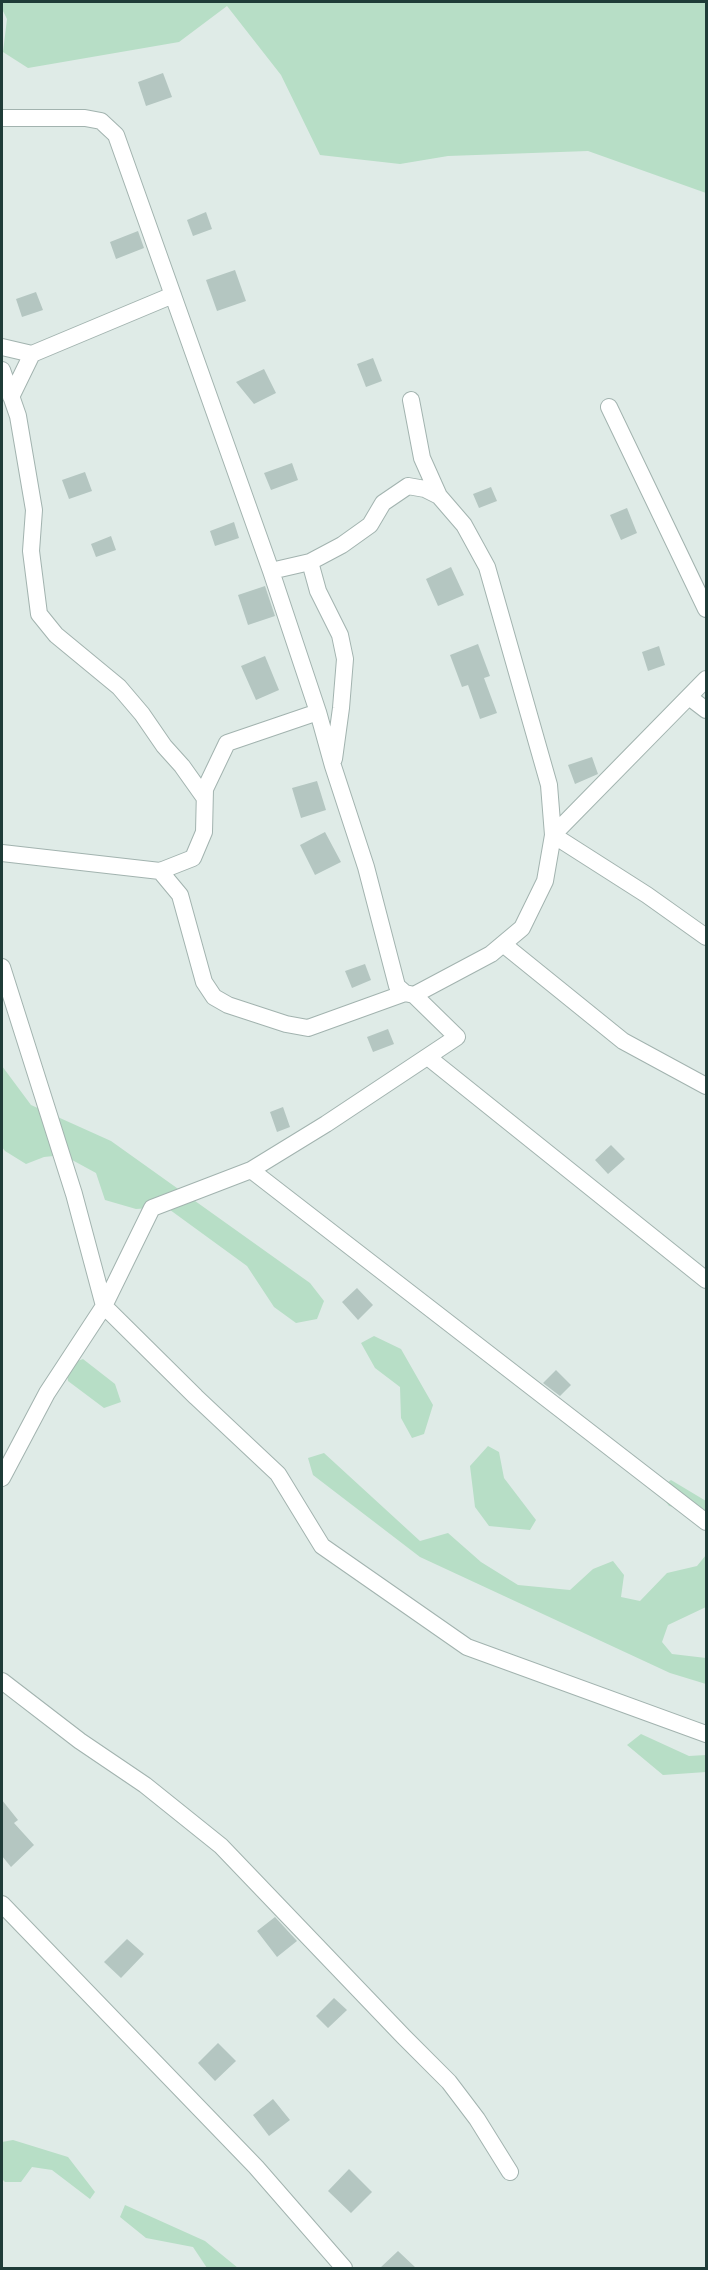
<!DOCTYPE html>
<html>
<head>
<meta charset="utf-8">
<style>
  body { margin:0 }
  #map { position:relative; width:708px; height:2270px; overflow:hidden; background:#dfebe7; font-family:"Roboto Condensed",sans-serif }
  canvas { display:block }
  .frame { position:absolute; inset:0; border:3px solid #1f3c38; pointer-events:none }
</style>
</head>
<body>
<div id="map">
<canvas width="708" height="2270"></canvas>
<div class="frame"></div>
</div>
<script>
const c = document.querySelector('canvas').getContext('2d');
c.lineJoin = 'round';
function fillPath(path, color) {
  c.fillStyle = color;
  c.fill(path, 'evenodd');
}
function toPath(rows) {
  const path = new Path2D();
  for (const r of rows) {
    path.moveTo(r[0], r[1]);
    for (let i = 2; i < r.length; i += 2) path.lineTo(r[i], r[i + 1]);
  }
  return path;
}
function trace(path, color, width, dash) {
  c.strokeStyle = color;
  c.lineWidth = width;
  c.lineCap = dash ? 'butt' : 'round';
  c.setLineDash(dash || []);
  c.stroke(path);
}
fillPath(toPath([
  [2,2,706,2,706,193,588,151,448,156,400,164,320,155,281,75,227,6,179,42,28,68,3,52,7,19,2,9],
  [2,1066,31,1105,111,1141,310,1283,324,1301,317,1319,296,1323,274,1307,247,1266,166,1207,136,1209,105,1200,96,1173,63,1155,44,1157,26,1164,5,1151,2,1147],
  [374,1336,401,1349,433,1405,424,1434,412,1438,401,1418,400,1387,375,1368,361,1343],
  [83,1359,115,1384,121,1402,104,1408,68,1381,66,1365],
  [488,1446,499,1452,504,1478,536,1520,530,1530,489,1526,475,1507,470,1466],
  [324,1453,420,1541,448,1533,481,1562,518,1585,570,1590,593,1569,613,1561,624,1575,621,1597,640,1601,667,1573,697,1566,706,1555,706,1607,668,1625,662,1642,672,1654,706,1658,706,1684,670,1673,420,1557,313,1475,308,1458],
  [671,1480,706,1501,706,1514,669,1506,657,1490],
  [641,1734,689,1756,706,1755,706,1772,663,1775,627,1745],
  [13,2140,68,2157,95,2192,90,2199,52,2170,32,2167,21,2182,5,2182,2,2179,2,2142],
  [125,2205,205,2241,238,2268,207,2268,193,2247,146,2238,120,2217]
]), '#b7dec6');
fillPath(toPath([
  [163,73,172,97,146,106,138,82],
  [206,212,212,229,193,236,187,220],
  [138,231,144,248,116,259,110,242],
  [235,270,246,301,217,311,206,280],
  [36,292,43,310,22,317,16,299],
  [373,358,382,381,366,387,357,364],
  [264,369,276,393,254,404,236,382],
  [292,463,298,480,271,490,264,473],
  [85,472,92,491,69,499,62,480],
  [491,487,497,501,479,508,473,494],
  [627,508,637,533,621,540,610,515],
  [234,522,239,538,215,546,210,531],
  [111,536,116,550,96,557,91,544],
  [451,567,464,595,438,606,426,579],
  [265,586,275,616,248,625,238,595],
  [478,644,490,676,484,678,497,713,480,719,468,685,462,687,450,655],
  [659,646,665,665,648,671,642,652],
  [265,656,279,690,256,700,241,666],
  [592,757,598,774,575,784,568,765],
  [317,781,326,810,301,818,292,788],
  [325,832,341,862,315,875,300,845],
  [365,964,371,980,352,988,345,971],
  [388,1029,394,1044,373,1052,367,1037],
  [283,1107,290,1127,277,1132,270,1112],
  [611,1145,625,1159,608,1174,595,1160],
  [357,1288,373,1305,358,1320,342,1302],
  [556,1370,571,1385,560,1396,543,1383],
  [2,1800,18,1820,14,1823,34,1845,11,1867,2,1856],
  [275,1917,297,1941,277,1957,257,1931],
  [127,1939,144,1954,121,1978,104,1962],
  [334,1998,347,2010,328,2028,316,2016],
  [218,2043,236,2061,215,2081,198,2063],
  [273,2099,290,2120,269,2136,253,2115],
  [349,2169,372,2192,351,2213,328,2191],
  [398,2251,416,2268,380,2268]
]), '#b4c6c1');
const minor = toPath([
  [2,118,85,118,101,121,116,135,271,571,318,712,333,766,366,867,397,986,405,993,414,995,491,954,522,928,545,881,553,835,549,785,487,567,464,525,439,496,422,458,411,400],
  [2,347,32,354,173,295],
  [2,370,18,416,34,510,31,551,39,614,56,635,119,687,142,714,164,746,182,766,204,797],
  [11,397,32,354],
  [609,407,706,609],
  [310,562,318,591,340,635,345,659,341,708,334,759],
  [271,571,310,562,342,545,370,525,383,503,408,486,425,489,439,496],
  [706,679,553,835,647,895,706,937],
  [689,697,706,710],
  [2,853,160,871,193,858,204,832,205,789,227,743,318,712],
  [160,871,180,895,204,982,214,997,228,1005,286,1024,308,1028,405,993],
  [503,944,623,1041,706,1086],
  [2,967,74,1194,104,1306,196,1397,278,1474,322,1546,467,1647,706,1734],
  [429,1058,706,1280],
  [251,1170,706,1522],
  [2,1478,47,1393,104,1306,152,1208,251,1170,326,1124,457,1037,414,995],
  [2,1681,80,1741,145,1785,221,1846,404,2037,449,2082,477,2119,510,2172],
  [2,1904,256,2167,344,2268]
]);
trace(minor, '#a2b3af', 18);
trace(minor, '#fff', 16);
</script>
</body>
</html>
